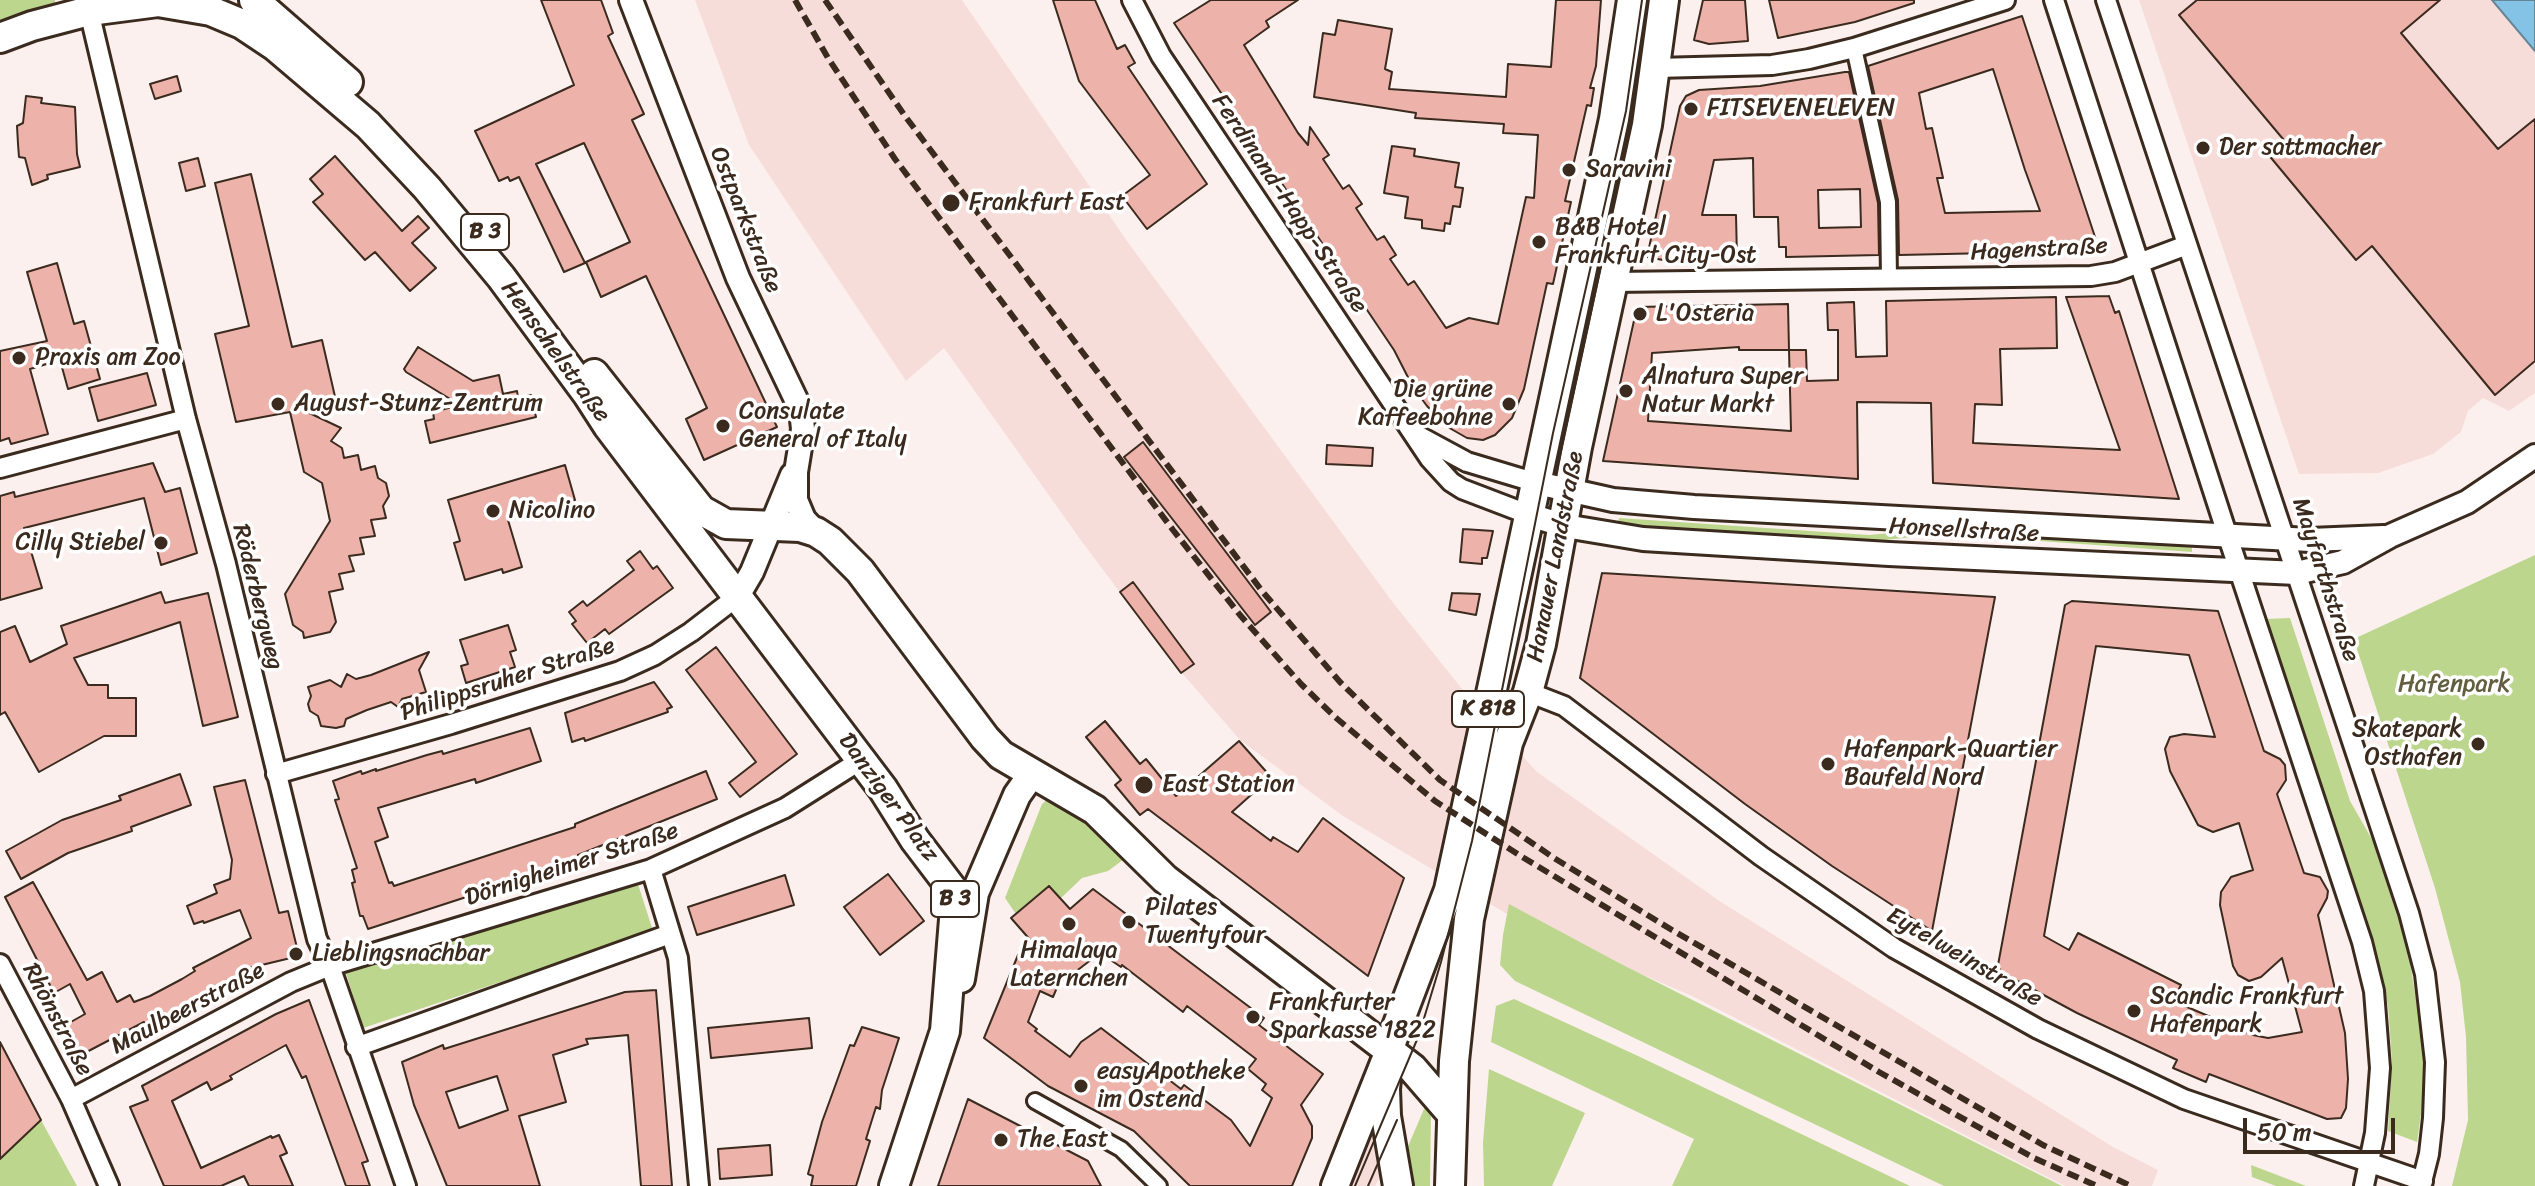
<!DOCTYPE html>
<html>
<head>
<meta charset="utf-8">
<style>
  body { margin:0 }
  #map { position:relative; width:2535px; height:1186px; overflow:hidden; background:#fbf0ee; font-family:Sriracha,sans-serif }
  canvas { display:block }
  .scale { position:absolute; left:2243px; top:1118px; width:152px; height:36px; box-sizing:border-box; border:4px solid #3b2a1e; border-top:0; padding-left:10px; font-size:24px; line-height:28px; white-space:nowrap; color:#3b2a1e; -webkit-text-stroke:6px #fff; paint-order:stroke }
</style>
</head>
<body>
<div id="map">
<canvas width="2535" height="1186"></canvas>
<div class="scale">50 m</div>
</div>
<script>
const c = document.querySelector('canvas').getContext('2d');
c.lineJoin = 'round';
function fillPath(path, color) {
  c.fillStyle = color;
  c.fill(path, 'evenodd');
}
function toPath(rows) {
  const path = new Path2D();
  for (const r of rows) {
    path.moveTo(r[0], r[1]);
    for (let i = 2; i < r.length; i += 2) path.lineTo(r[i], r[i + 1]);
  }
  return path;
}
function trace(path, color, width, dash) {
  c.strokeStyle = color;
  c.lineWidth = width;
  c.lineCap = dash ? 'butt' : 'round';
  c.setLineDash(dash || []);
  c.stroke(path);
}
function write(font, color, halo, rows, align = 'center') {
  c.font = font + ' Sriracha,sans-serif';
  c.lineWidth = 7;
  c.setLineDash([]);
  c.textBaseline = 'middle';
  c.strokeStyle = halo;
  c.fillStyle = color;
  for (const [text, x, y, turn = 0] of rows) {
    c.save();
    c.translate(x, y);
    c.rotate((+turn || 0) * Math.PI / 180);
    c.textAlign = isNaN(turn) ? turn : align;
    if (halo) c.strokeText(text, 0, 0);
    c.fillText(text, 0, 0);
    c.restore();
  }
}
fillPath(toPath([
  [695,0,962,0,1127,241,1394,604,1463,690,1537,772,1721,902,2113,1147,2158,1170,2152,1186,2065,1186,1692,996,1553,936,1507,914,1343,816,1240,740,1169,658,1080,539,944,348,906,381,749,145],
  [2139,0,2535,0,2535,393,2509,411,2483,398,2468,411,2461,432,2433,454,2378,473,2299,474],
  [1373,1112,1378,1151,1384,1170,1381,1176,1375,1186,1343,1186]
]), '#f7ddda');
fillPath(toPath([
  [0,0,55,0,56,8,0,30],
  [1619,518,1869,535,1933,529,2192,545,2192,552,1958,535,1931,535,1875,541,1639,526,1618,523],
  [2535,555,2535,1186,2452,1186,2468,1120,2466,1037,2460,982,2435,888,2355,643,2358,637],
  [2290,618,2350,801,2373,841,2408,949,2424,1051,2425,1085,2417,1142,2388,1131,2392,1061,2388,1006,2375,948,2266,619],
  [1049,798,1062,799,1131,854,1108,871,1082,878,1060,899,1049,886,1016,914,1005,898,1042,804],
  [637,881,653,931,363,1028,346,973],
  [1509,904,1619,963,2062,1186,1944,1186,1515,981,1500,965,1503,935],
  [1514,999,1638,1056,1910,1186,1672,1186,1694,1139,1491,1042,1496,1006],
  [0,1042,41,1120,77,1186,0,1186],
  [1489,1069,1585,1113,1552,1186,1484,1186,1483,1143],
  [1427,1102,1431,1113,1430,1186,1408,1186,1403,1158],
  [2251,1165,2306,1186,2276,1186,2252,1177]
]), '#bcd68d');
const water = toPath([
  [2492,0,2535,0,2535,51,2492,0]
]);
fillPath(water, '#84c3e5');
trace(water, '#678695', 2);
const building = toPath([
  [541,0,601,0,613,33,608,36,644,114,632,120,777,427,704,460,686,419,707,408,646,276,601,297,586,262,630,242,584,143,536,164,585,263,564,272,519,177,510,181,508,177,499,181,475,131,574,85,541,0],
  [1053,0,1095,0,1117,49,1125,45,1135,63,1128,67,1207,184,1147,229,1122,196,1150,175,1079,81,1053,0],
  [1211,0,1298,0,1266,21,1269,27,1244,45,1298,133,1308,145,1310,127,1329,155,1323,159,1343,189,1349,185,1362,204,1356,208,1367,225,1377,240,1384,236,1396,255,1390,259,1408,285,1414,281,1446,328,1469,318,1498,324,1526,197,1534,198,1538,135,1503,133,1504,124,1415,118,1416,113,1314,97,1323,33,1335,35,1338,20,1392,29,1385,69,1392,72,1389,89,1506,97,1508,64,1551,67,1556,0,1601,0,1596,66,1590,88,1594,88,1591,106,1587,105,1565,201,1571,202,1553,284,1547,283,1524,389,1512,418,1495,435,1483,440,1467,438,1446,426,1427,406,1413,387,1394,350,1174,23,1211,0],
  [1703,0,1745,0,1748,41,1709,44,1694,40,1703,0],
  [1769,0,1914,0,1914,3,1855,22,1778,38,1769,0],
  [2197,0,2440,0,2401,33,2498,149,2535,119,2535,361,2495,395,2372,246,2356,260,2267,153,2283,139,2179,15,2197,0],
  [2022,16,2098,246,2084,251,1899,255,1898,200,1868,66,2022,16],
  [1993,69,2025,170,2040,211,1945,213,1937,178,1943,178,1932,128,1926,129,1919,93,1993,69],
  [1845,72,1849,72,1878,203,1879,255,1786,257,1786,247,1779,247,1778,217,1754,217,1753,158,1714,160,1702,215,1736,215,1737,258,1663,260,1647,257,1680,106,1686,96,1699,90,1760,86,1845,72],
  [1860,189,1861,227,1819,228,1818,190,1860,189],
  [177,76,181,91,155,99,150,84,177,76],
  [26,96,42,98,41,103,75,107,77,154,80,167,47,175,48,179,32,185,25,158,19,157,18,144,17,126,23,123,26,96],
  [1392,146,1415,149,1414,156,1459,163,1455,187,1463,188,1460,207,1453,206,1450,224,1445,223,1444,231,1422,228,1422,220,1405,218,1408,197,1384,193,1392,146],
  [335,156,402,231,418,216,429,228,412,243,436,268,410,291,375,252,365,260,313,202,323,194,310,179,335,156],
  [198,158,205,186,186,191,179,163,198,158],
  [251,174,292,347,322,340,336,401,301,409,341,428,331,441,342,448,344,458,358,455,361,470,375,466,378,478,386,483,389,496,383,506,386,518,371,520,375,536,360,538,364,554,349,556,354,571,339,574,343,589,329,592,336,622,330,632,304,638,303,632,293,625,285,594,330,521,322,483,304,472,290,412,236,422,215,334,249,326,215,183,251,174],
  [57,263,74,324,84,321,100,379,68,389,60,360,30,369,48,434,11,444,9,438,0,441,0,351,47,341,27,272,57,263],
  [2109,296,2115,313,2119,311,2179,499,1933,483,1931,403,1857,402,1858,479,1603,461,1637,307,1788,304,1789,350,1739,350,1739,347,1652,353,1648,421,1791,431,1789,350,1806,350,1807,381,1838,380,1838,330,1828,330,1827,303,1854,302,1856,357,1887,356,1886,301,2056,297,2057,348,2000,349,2002,405,1975,404,1973,443,2120,450,2066,297,2109,296],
  [418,347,473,381,499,375,503,394,517,391,518,398,531,395,536,417,430,443,425,421,434,419,433,412,460,405,406,372,404,369,418,347],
  [147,373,156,405,98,421,89,388,147,373],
  [1143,442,1271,612,1255,625,1124,457,1143,442],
  [1327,445,1373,448,1372,466,1326,464,1327,445],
  [153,463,165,492,180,488,197,553,161,565,144,498,24,528,42,588,0,600,0,496,14,492,15,497,153,463],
  [565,465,575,500,508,520,522,567,503,573,502,569,465,580,454,543,460,541,448,500,565,465],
  [1463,529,1493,531,1487,558,1482,558,1482,564,1460,562,1463,529],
  [640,551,653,569,657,566,673,588,609,634,605,629,587,643,572,624,576,621,569,612,583,601,587,606,634,570,627,561,640,551],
  [1602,573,1995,597,1932,931,1832,866,1745,804,1580,678,1602,573],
  [1133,582,1194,664,1181,673,1120,592,1133,582],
  [161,592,165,603,208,593,238,717,203,726,180,622,74,658,88,685,108,685,108,698,136,698,136,736,104,736,39,772,5,712,0,715,0,632,15,626,30,662,67,644,61,626,161,592],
  [1452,593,1480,594,1476,615,1449,610,1452,593],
  [2072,601,2218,611,2264,751,2280,759,2285,765,2286,780,2277,794,2304,873,2320,877,2328,891,2327,898,2318,915,2345,1033,2348,1079,2346,1108,2341,1118,2327,1119,2209,1074,2206,1082,2173,1068,2177,1060,2077,1013,2001,972,1998,965,2065,605,2072,601],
  [2096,646,2189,655,2215,737,2184,734,2170,737,2165,749,2170,771,2198,825,2213,832,2239,823,2253,870,2231,877,2221,892,2220,905,2233,966,2238,975,2249,981,2261,977,2282,958,2302,1032,2268,1038,2253,1035,2173,1001,2181,985,2078,933,2069,950,2044,936,2096,646],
  [508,625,516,650,510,652,515,667,466,683,461,666,468,664,460,640,508,625],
  [716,647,797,754,740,797,729,783,756,762,686,670,716,647],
  [429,652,419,670,426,692,402,699,398,707,391,702,367,710,346,719,344,726,336,728,321,726,318,716,310,711,308,704,311,696,308,687,330,680,341,687,347,674,356,679,371,675,429,652],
  [654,682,672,707,667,709,668,712,585,741,584,738,572,742,565,713,654,682],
  [1105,721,1140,764,1146,759,1176,796,1239,741,1271,777,1232,812,1271,841,1273,837,1298,852,1323,818,1404,878,1368,976,1148,809,1140,815,1115,785,1121,780,1086,737,1105,721],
  [530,728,541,761,476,783,475,779,378,808,388,837,375,842,389,883,392,882,394,886,575,827,575,824,706,771,717,799,578,855,580,860,368,929,363,916,360,916,352,883,355,882,352,870,357,868,335,800,339,799,333,781,361,771,362,774,376,769,376,771,427,755,442,751,443,754,530,728],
  [180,774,191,805,131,827,132,831,68,853,21,879,6,851,62,820,121,800,119,796,180,774],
  [245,780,279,913,288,911,299,956,245,969,250,978,149,1030,144,1022,77,1057,62,1027,85,1014,70,984,54,993,5,897,33,882,87,980,102,972,117,1002,130,995,134,1002,150,996,182,979,195,971,193,968,251,938,240,910,204,923,203,921,194,924,187,906,217,893,214,885,230,879,232,860,214,787,245,780],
  [888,874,924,921,880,955,844,907,888,874],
  [785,875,794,905,697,935,688,907,785,875],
  [1049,886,1070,909,1093,889,1264,1018,1259,1025,1323,1074,1301,1105,1312,1126,1312,1138,1292,1186,1190,1186,1134,1131,1048,1086,984,1038,1018,955,1032,942,1011,918,1049,886],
  [1100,953,1121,967,1122,965,1183,1012,1187,1006,1256,1059,1248,1069,1266,1084,1262,1090,1272,1098,1250,1146,1231,1120,1184,1085,1181,1089,1101,1028,1081,1042,1070,1057,1035,1031,1037,1029,1028,1022,1040,991,1053,997,1058,985,1100,953],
  [656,990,672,1186,641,1186,628,1035,586,1039,588,1044,553,1055,566,1102,519,1116,540,1186,447,1186,414,1105,402,1062,443,1045,444,1049,625,992,656,990],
  [497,1076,508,1110,459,1128,446,1092,497,1076],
  [309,1000,368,1161,362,1163,370,1186,346,1186,306,1076,302,1078,286,1045,230,1076,232,1079,211,1090,207,1082,172,1101,201,1168,271,1136,272,1138,279,1135,287,1153,280,1156,293,1186,249,1186,244,1176,221,1186,164,1186,130,1107,148,1100,142,1086,276,1014,309,1000],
  [809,1018,812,1048,711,1058,708,1028,809,1018],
  [862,1027,899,1038,882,1090,880,1109,876,1107,866,1139,870,1141,856,1186,811,1186,813,1176,808,1174,822,1122,850,1045,854,1046,862,1027],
  [0,1042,41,1120,0,1159,0,1042],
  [968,1099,1088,1161,1101,1186,938,1186,968,1099],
  [770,1145,772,1175,720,1179,718,1149,770,1145]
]);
fillPath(building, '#edb2aa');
trace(building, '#3b2a1e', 2);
const pedestrian = toPath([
  [1854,48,1888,202,1889,279],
  [1035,1101,1121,1149,1159,1186]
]);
const minor = toPath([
  [1132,0,1161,56,1430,459,1451,482,1462,489,1530,515],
  [2054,0,2227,534,2362,942,2374,991,2380,1068,2375,1133,2364,1186],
  [2106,0,2409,913,2425,974,2435,1062,2433,1118,2429,1154,2421,1186],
  [89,11,186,419,226,564,317,939,330,966,406,1186],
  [1656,68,1772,65,1809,59,1854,48,2005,0],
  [1613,282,2091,276,2115,272,2187,245],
  [1417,435,1467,462,1537,483],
  [0,468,186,419],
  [1528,692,1564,706,1761,856,1894,948,2038,1029,2184,1099,2423,1181],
  [276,774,451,724,620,671,655,655,691,632,738,596],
  [651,869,678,958,699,1186],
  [0,964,71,1099,109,1186],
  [356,1047,670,934],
  [71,1099,291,982,330,966,651,869,785,808,861,760]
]);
const tertiary = toPath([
  [631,0,738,278,801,410,803,429,796,472,796,500,804,519,816,532],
  [1537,483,1613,500,1694,507,2310,540,2384,537],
  [1530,515,1565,526,1643,539,1889,554,2297,573,2343,562,2390,536,2467,502,2535,456],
  [738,596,752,572,792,475]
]);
const secondary = toPath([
  [961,979,975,893,1017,795,1032,774],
  [1335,1186,1384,1063]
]);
const primary = toPath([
  [254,0,348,82],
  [0,38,32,26,89,11,158,2,211,11,242,24,275,46,368,125,427,188,501,277,588,395,608,426,883,789,915,840,953,890,955,907,945,1031,894,1186],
  [594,374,701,510,726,524,800,527,816,532,830,541,860,571,985,738,1001,755,1095,810,1165,879,1412,1068,1451,1113],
  [1398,1186,1386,1116,1385,1089,1389,1048,1449,890,1614,119,1632,0],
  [1450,1186,1454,1061,1469,919,1508,743,1528,692,1541,644,1577,447,1647,125,1664,0]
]);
trace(pedestrian, '#3b2a1e', 20);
trace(minor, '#3b2a1e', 24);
trace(tertiary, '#3b2a1e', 28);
trace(secondary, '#3b2a1e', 32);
trace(primary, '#3b2a1e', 34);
trace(pedestrian, '#fff', 14);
trace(minor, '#fff', 18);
trace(tertiary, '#fff', 22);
trace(secondary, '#fff', 26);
trace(primary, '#fff', 28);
trace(toPath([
  [1559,461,1603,257],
  [1355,1186,1419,1035,1441,962,1472,841,1553,433,1626,111,1642,0],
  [1368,1186,1397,1120]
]), '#3b2a1e', 2);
trace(toPath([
  [795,0,828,58,895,159,1173,530,1240,615,1301,684,1335,717,1435,801,1519,855,1879,1072,2034,1158,2097,1186],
  [825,0,905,116,1262,591,1340,682,1440,780,1554,858,1672,930,2043,1145,2131,1186]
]), '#3b2a1e', 6, [12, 6]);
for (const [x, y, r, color] of [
  [1691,109,8,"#3b2a1e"],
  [2203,148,8,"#3b2a1e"],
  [1569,170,8,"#3b2a1e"],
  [951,203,10,"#3b2a1e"],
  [1539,242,8,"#3b2a1e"],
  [1640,314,8,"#3b2a1e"],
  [19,358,8,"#3b2a1e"],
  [1626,391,8,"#3b2a1e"],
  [278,404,8,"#3b2a1e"],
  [1509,404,8,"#3b2a1e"],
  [723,426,8,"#3b2a1e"],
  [493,511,8,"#3b2a1e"],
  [161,543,8,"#3b2a1e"],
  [2478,744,8,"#3b2a1e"],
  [1828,764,8,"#3b2a1e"],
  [1144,785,10,"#3b2a1e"],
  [1129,922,8,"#3b2a1e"],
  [1069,924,8,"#3b2a1e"],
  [296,954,8,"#3b2a1e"],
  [2134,1011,8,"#3b2a1e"],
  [1253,1017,8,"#3b2a1e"],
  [1081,1086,8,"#3b2a1e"],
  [1001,1140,8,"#3b2a1e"]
]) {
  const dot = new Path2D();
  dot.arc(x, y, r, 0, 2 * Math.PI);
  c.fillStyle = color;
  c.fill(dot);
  trace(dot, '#fff', 3);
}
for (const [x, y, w] of [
  [485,232,48],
  [1488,709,72],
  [955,899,48]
]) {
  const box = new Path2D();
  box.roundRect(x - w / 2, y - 18, w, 36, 6);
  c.fillStyle = '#fff';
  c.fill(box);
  trace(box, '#3b2a1e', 2);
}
write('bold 22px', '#3b2a1e', null, [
  ["B 3",485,232],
  ["K 818",1488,709],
  ["B 3",955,899]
]);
write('24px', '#3b2a1e', '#fff', [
  ["FITSEVENELEVEN",1707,109],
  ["Der sattmacher",2219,148],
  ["Saravini",1585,170],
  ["Frankfurt East",969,203],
  ["B&B Hotel",1555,228],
  ["Frankfurt City-Ost",1555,256],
  ["L'Osteria",1656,314],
  ["Praxis am Zoo",35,358],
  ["Alnatura Super",1642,377],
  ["Natur Markt",1642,405],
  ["Die grüne",1493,390,"right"],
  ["Kaffeebohne",1493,418,"right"],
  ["August-Stunz-Zentrum",294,404],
  ["Consulate",739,412],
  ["General of Italy",739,440],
  ["Nicolino",509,511],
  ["Cilly Stiebel",145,543,"right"],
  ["Skatepark",2462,730,"right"],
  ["Osthafen",2462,758,"right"],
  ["Hafenpark-Quartier",1844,750],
  ["Baufeld Nord",1844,778],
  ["East Station",1162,785],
  ["Pilates",1145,908],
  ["Twentyfour",1145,936],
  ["Himalaya",1069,951,"center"],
  ["Laternchen",1069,979,"center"],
  ["Lieblingsnachbar",312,954],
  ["Scandic Frankfurt",2150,997],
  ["Hafenpark",2150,1025],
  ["Frankfurter",1269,1003],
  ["Sparkasse 1822",1269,1031],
  ["easyApotheke",1097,1072],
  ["im Ostend",1097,1100],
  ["The East",1017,1140]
], 'left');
write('24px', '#3b2a1e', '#fff', [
  ["Ferdinand-Happ-Straße",1289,204,56],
  ["Ostparkstraße",745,220,68],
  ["Hagenstraße",2039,250,-3],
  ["Henschelstraße",555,352,54],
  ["Honsellstraße",1964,531,3],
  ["Hanauer Landstraße",1556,557,-79],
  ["Mayfarthstraße",2325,580,72],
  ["Röderbergweg",257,597,76],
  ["Philippsruher Straße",508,680,-18],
  ["Danziger Platz",888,798,54],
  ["Dörnigheimer Straße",572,865,-18],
  ["Eytelweinstraße",1964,958,30],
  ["Maulbeerstraße",188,1009,-28],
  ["Rhönstraße",57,1020,62]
]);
write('24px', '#625e3f', '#fff', [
  ["Hafenpark",2454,685]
]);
</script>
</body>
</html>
